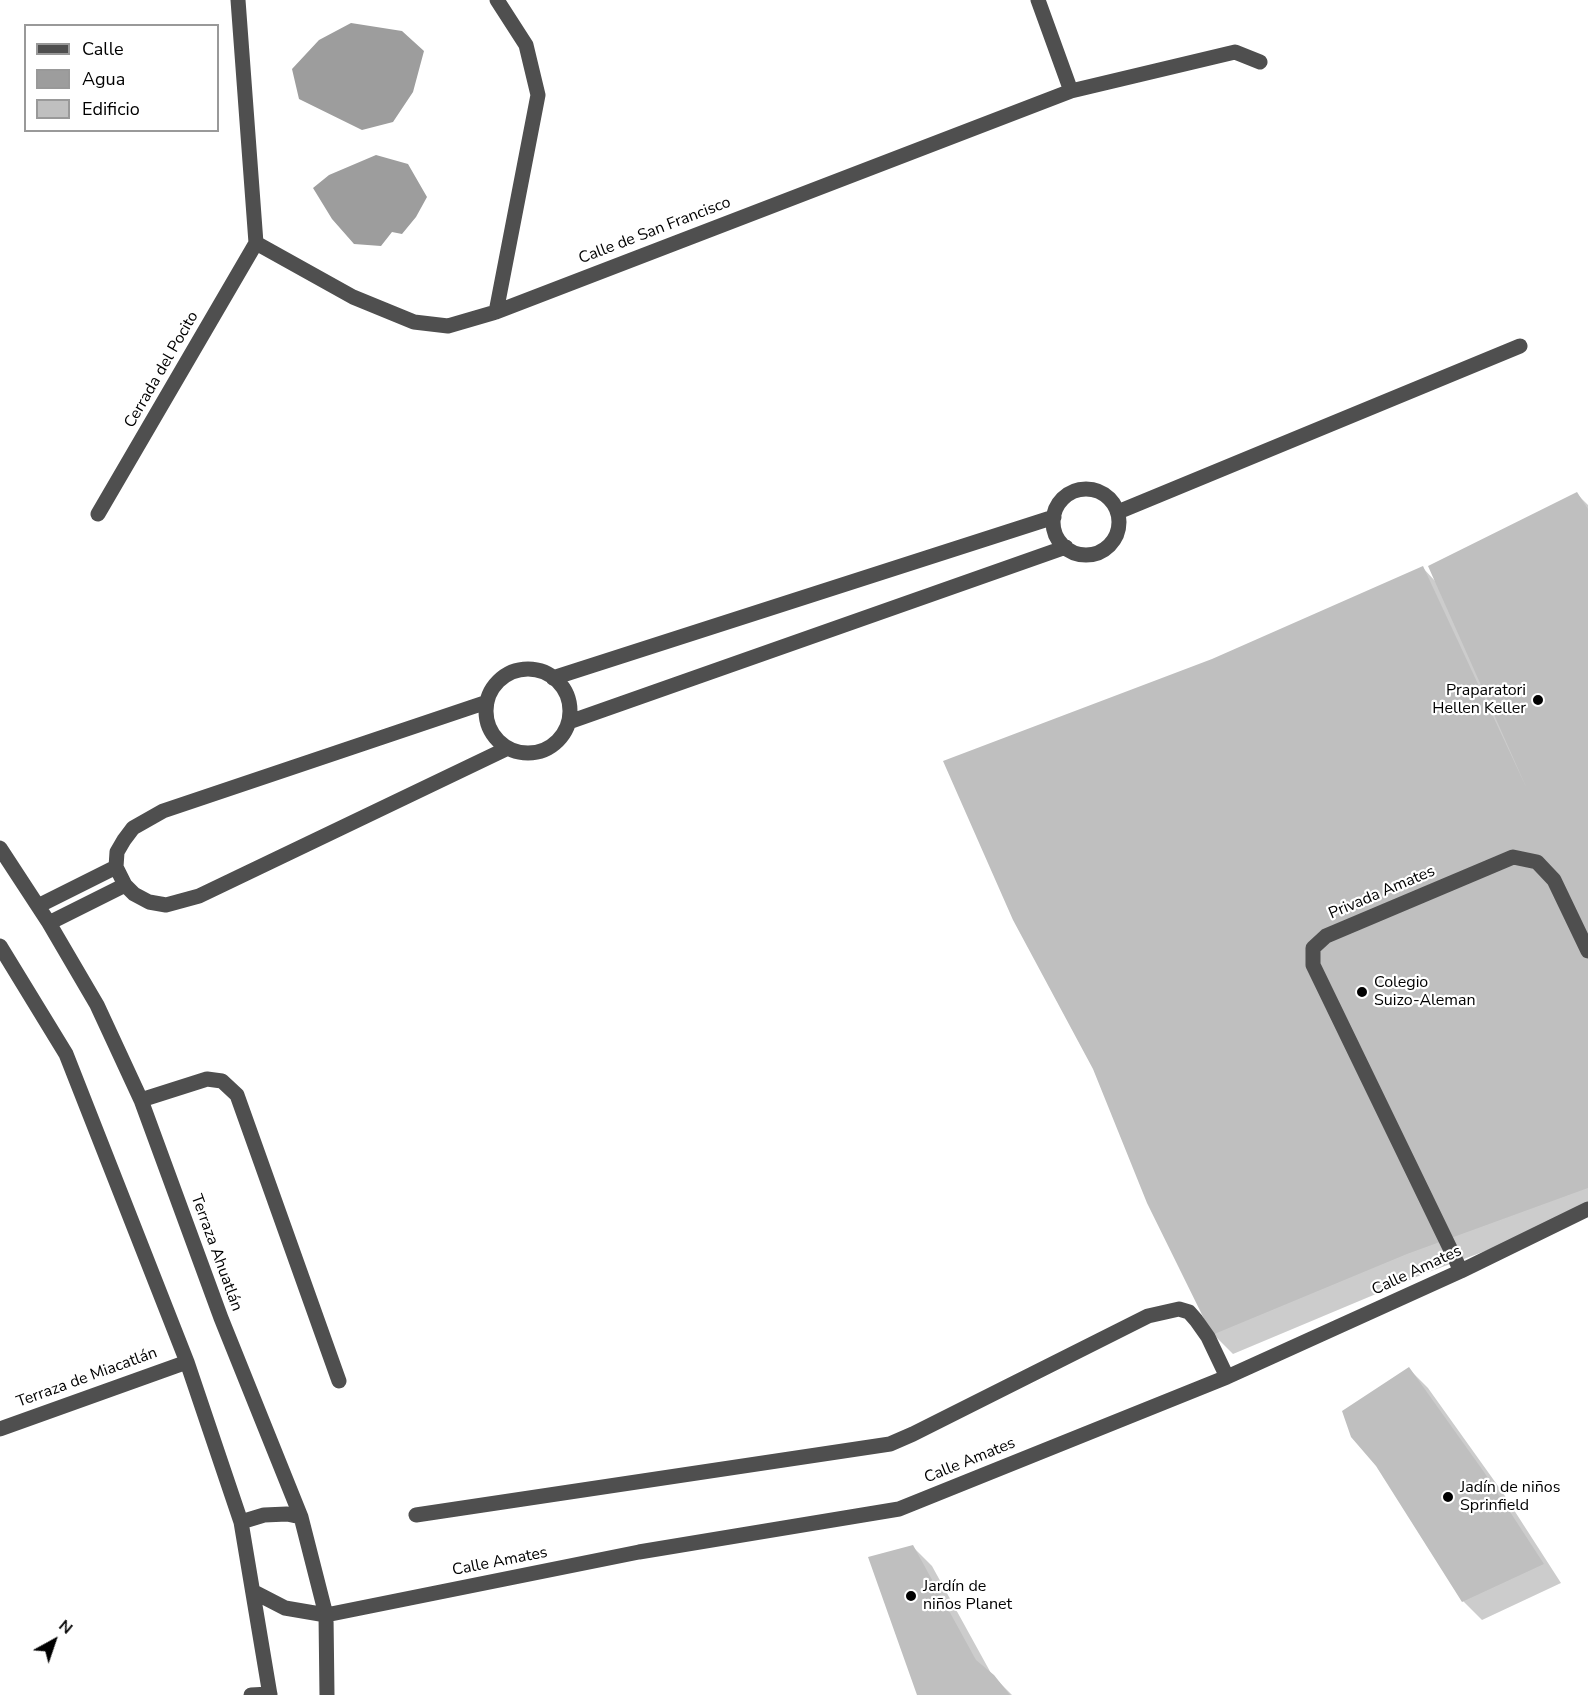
<!DOCTYPE html>
<html>
<head>
<meta charset="utf-8">
<style>
  body { margin:0 }
  #map { position:relative; width:1588px; height:1695px; overflow:hidden; background:#fff; font-family:"Nunito Sans",sans-serif }
  canvas { display:block }
  .legend { position:absolute; left:24px; top:24px; width:195px; height:108px; box-sizing:border-box; background:#fff; border:2px solid #999; margin:0; padding:8px 10px; list-style:none; font-size:18px; color:#000 }
  .legend li { display:flex; align-items:center; gap:12px; height:30px }
  .legend b { width:30px; border:2px solid #999 }
  .north { position:absolute; left:24px; top:1611px; width:60px; height:60px; -webkit-text-stroke:4px #fff; paint-order:stroke; rotate:40deg; font-size:16px; font-weight:700; line-height:24px; text-align:center; color:#000 }
  .north::after { content:''; display:block; margin:auto; width:21px; height:27px; background:#000; clip-path:polygon(50% 0,100% 100%,50% 72%,0 100%) }
</style>
</head>
<body>
<div id="map">
<canvas width="1588" height="1695"></canvas>
<ul class="legend">
<li><b style="height:8px;background:#4f4f4f"></b>Calle</li>
<li><b style="height:16px;background:#9d9d9d"></b>Agua</li>
<li><b style="height:16px;background:#bfbfbf"></b>Edificio</li>
</ul>
<div class="north">N</div>
</div>
<script>
const c = document.querySelector('canvas').getContext('2d');
c.lineJoin = 'round';
function fillPath(path, color) {
  c.fillStyle = color;
  c.fill(path, 'evenodd');
}
function toPath(rows) {
  const path = new Path2D();
  for (const r of rows) {
    if (r.length === 3) {
      path.moveTo(r[0] + r[2], r[1]);
      path.arc(r[0], r[1], r[2], 0, 2 * Math.PI);
      continue;
    }
    path.moveTo(r[0], r[1]);
    for (let i = 2; i < r.length; i += 2) path.lineTo(r[i], r[i + 1]);
  }
  return path;
}
function trace(path, color, width, dash) {
  c.strokeStyle = color;
  c.lineWidth = width;
  c.lineCap = dash ? 'butt' : 'round';
  c.setLineDash(dash || []);
  c.stroke(path);
}
function write(font, color, halo, rows, align = 'center') {
  c.font = font + ' "Nunito Sans",sans-serif';
  c.lineWidth = 4.5;
  c.setLineDash([]);
  c.textBaseline = 'middle';
  c.strokeStyle = halo;
  c.fillStyle = color;
  for (const [text, x, y, turn = 0] of rows) {
    c.save();
    c.translate(x, y);
    c.rotate((+turn || 0) * Math.PI / 180);
    c.textAlign = isNaN(turn) ? turn : align;
    if (halo) c.strokeText(text, 0, 0);
    c.fillText(text, 0, 0);
    c.restore();
  }
}
fillPath(toPath([
  [351,23,402,31,424,51,413,92,393,122,362,130,299,99,292,69,319,40],
  [376,155,408,164,427,197,416,217,402,234,392,232,381,246,354,244,332,219,313,188,329,175]
]), '#9d9d9d');
fillPath(toPath([
  [1577,494,1588,505,1588,1213,1426,1273,1233,1354,1214,1335,1213,660,1423,568,1436,582],
  [1409,1369,1428,1388,1503,1493,1561,1583,1482,1620,1463,1601],
  [913,1547,932,1566,992,1675,1012,1695,919,1695]
]), '#0003');
fillPath(toPath([
  [1577,492,1588,509,1588,1188,1407,1254,1212,1335,1147,1203,1093,1069,1013,920,943,761,1212,659,1423,566,1527,789,1428,566],
  [1409,1367,1484,1472,1544,1564,1462,1602,1376,1466,1351,1437,1342,1411],
  [913,1545,976,1660,994,1675,1010,1695,917,1695,868,1557]
]), '#bfbfbf');
trace(toPath([
  [238,0,256,243],
  [1038,0,1071,91],
  [256,243,353,297,414,322,448,326,496,312,1071,91,1235,52,1260,62],
  [496,312,538,95,526,45,497,0],
  [1086,522,33],
  [1118,512,1520,346],
  [98,514,256,243],
  [528,711,42],
  [553,678,1054,517],
  [487,702,163,811,133,828,124,840,117,852,116,867,125,885,134,894,149,902,166,905,199,896,508,748],
  [569,722,1066,547],
  [0,848,49,923,97,1005,141,1100,221,1318,301,1517,326,1615,327,1695],
  [38,906,116,867],
  [49,923,125,885],
  [0,946,66,1054,187,1362,241,1522,270,1695],
  [141,1100,207,1079,222,1081,237,1095,339,1381],
  [1461,1271,1313,965,1313,948,1326,936,1513,857,1537,862,1554,880,1588,951],
  [0,1429,187,1362],
  [416,1515,890,1444,913,1434,1148,1316,1179,1309,1189,1312,1196,1320,1208,1337,1227,1377],
  [241,1522,264,1515,287,1514,301,1517],
  [254,1592,285,1608,326,1615,639,1552,899,1509,1227,1377,1461,1271,1588,1209],
  [251,1695,270,1694]
]), '#4f4f4f', 15);
for (const [x, y, r, color] of [
  [1538,700,6,"#000"],
  [1362,992,6,"#000"],
  [1448,1497,6,"#000"],
  [911,1596,6,"#000"]
]) {
  const dot = new Path2D();
  dot.arc(x, y, r, 0, 2 * Math.PI);
  c.fillStyle = color;
  c.fill(dot);
  trace(dot, '#fff', 2);
}
write('16px', '#000', '#fff', [
  ["Calle de San Francisco",655,231,-21],
  ["Cerrada del Pocito",162,370,-60],
  ["Privada Amates",1382,893,-23],
  ["Terraza Ahuatlán",216,1253,70],
  ["Calle Amates",1417,1271,-25],
  ["Terraza de Miacatlán",87,1378,-20],
  ["Calle Amates",970,1461,-22],
  ["Calle Amates",500,1562,-11]
]);
write('16px', '#000', '#fff', [
  ["Praparatori",1526,691,"right"],
  ["Hellen Keller",1526,709,"right"],
  ["Colegio",1374,983],
  ["Suizo-Aleman",1374,1001],
  ["Jadín de niños",1460,1488],
  ["Sprinfield",1460,1506],
  ["Jardín de",923,1587],
  ["niños Planet",923,1605]
], 'left');
</script>
</body>
</html>
